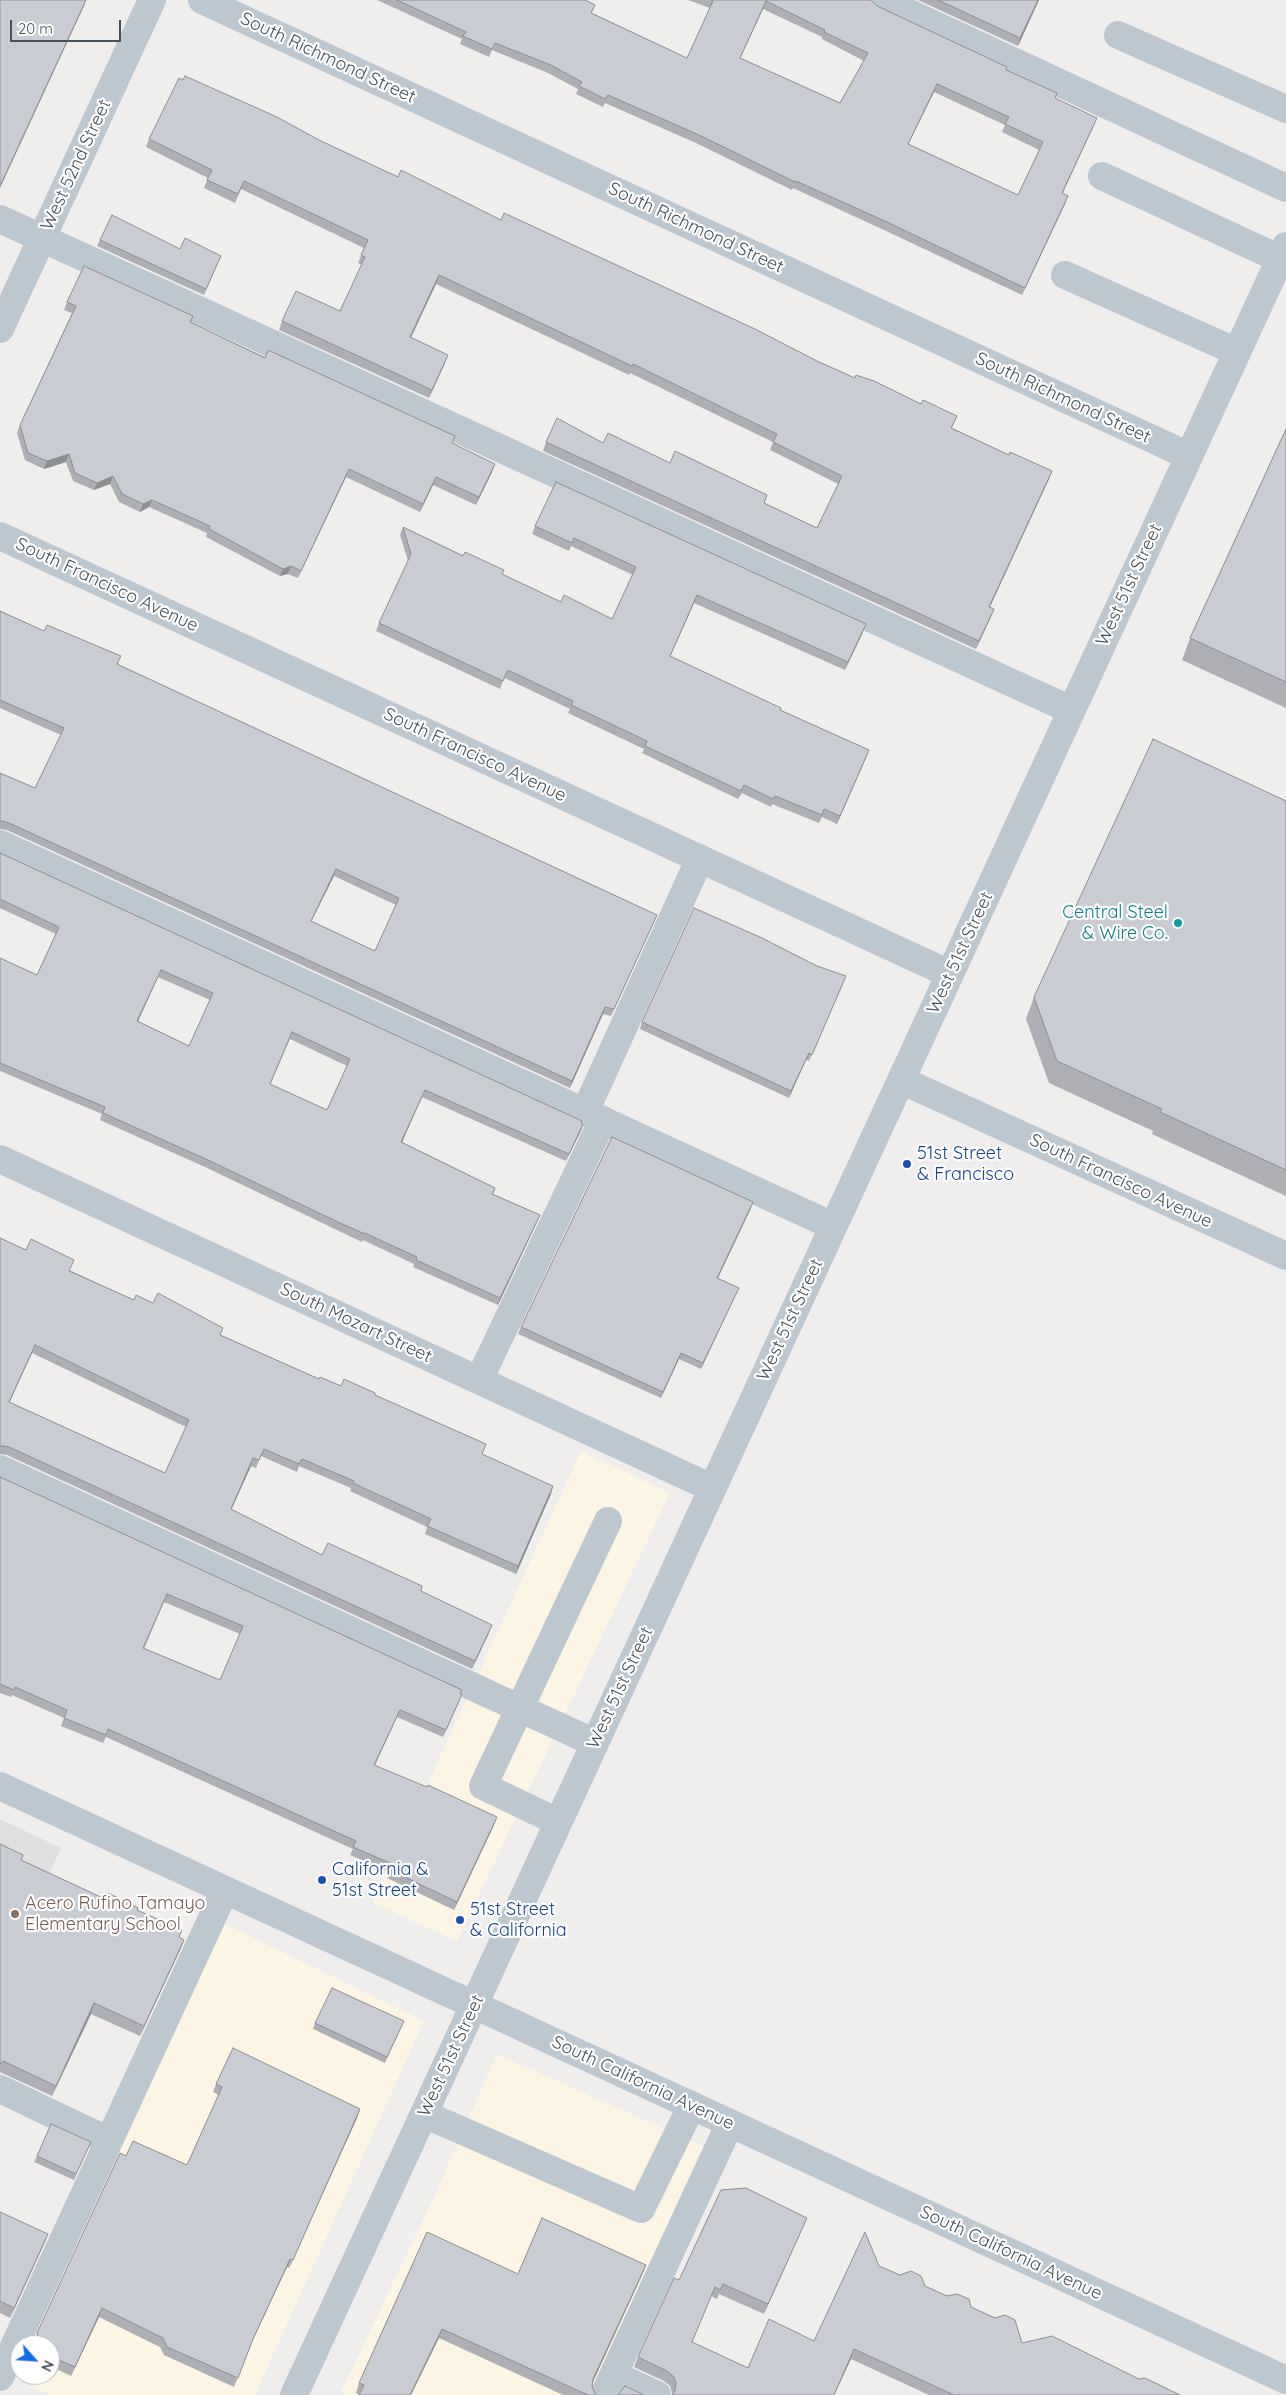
<!DOCTYPE html>
<html>
<head>
<meta charset="utf-8">
<style>
  body { margin:0 }
  #map { position:relative; width:1286px; height:2395px; overflow:hidden; background:#f0eded; font-family:Quicksand,sans-serif }
  canvas { display:block }
  .north { position:absolute; left:10px; top:2335px; width:50px; height:50px; box-sizing:border-box; background:#fff; border:1px solid #b5b9bd; border-radius:50%; rotate:116deg; font-size:14px; font-weight:700; line-height:20px; text-align:center; color:#45505b }
  .north::after { content:''; display:block; margin:auto; width:18px; height:22px; background:#136de4; clip-path:polygon(50% 0,100% 100%,50% 72%,0 100%) }
  .scale { position:absolute; left:10px; top:20px; width:111px; height:22px; box-sizing:border-box; border:2px solid #45505b; border-top:0; padding-left:6px; font-size:15px; line-height:18px; white-space:nowrap; color:#45505b; -webkit-text-stroke:4px #fff; paint-order:stroke }
</style>
</head>
<body>
<div id="map">
<canvas width="1286" height="2395"></canvas>
<div class="north">N</div>
<div class="scale">20 m</div>
</div>
<script>
const c = document.querySelector('canvas').getContext('2d');
c.lineJoin = 'round';
function fillPath(path, color) {
  c.fillStyle = color;
  c.fill(path, 'evenodd');
}
function toPath(rows) {
  const path = new Path2D();
  for (const r of rows) {
    path.moveTo(r[0], r[1]);
    for (let i = 2; i < r.length; i += 2) path.lineTo(r[i], r[i + 1]);
  }
  return path;
}
function trace(path, color, width, dash) {
  c.strokeStyle = color;
  c.lineWidth = width;
  c.lineCap = dash ? 'butt' : 'round';
  c.setLineDash(dash || []);
  c.stroke(path);
}
function write(font, color, halo, rows, align = 'center') {
  c.font = font + ' Quicksand,sans-serif';
  c.lineWidth = 4.5;
  c.setLineDash([]);
  c.textBaseline = 'middle';
  c.strokeStyle = halo;
  c.fillStyle = color;
  for (const [text, x, y, turn = 0] of rows) {
    c.save();
    c.translate(x, y);
    c.rotate((+turn || 0) * Math.PI / 180);
    c.textAlign = isNaN(turn) ? turn : align;
    if (halo) c.strokeText(text, 0, 0);
    c.fillText(text, 0, 0);
    c.restore();
  }
}
fillPath(toPath([
  [581,1451,670,1493,457,1941,373,1903],
  [212,1918,424,2021,255,2395,50,2395,2,2372],
  [20,2345,50,2345,50,2375,20,2375],
  [497,2054,716,2152,605,2395,347,2395,341,2392,435,2195]
]), '#fcf5e4');
fillPath(toPath([
  [0,1819,61,1848,0,1980]
]), '#e1dedf');
trace(toPath([
  [202,0,1189,456],
  [881,0,1286,188],
  [1118,35,1286,109],
  [1102,176,1280,259],
  [0,219,1071,710],
  [1065,275,1237,352],
  [0,329,152,0],
  [0,536,950,974],
  [0,844,833,1226],
  [901,1080,1286,1256],
  [585,1112,700,858],
  [0,1159,712,1488],
  [479,1380,603,1120],
  [0,1469,595,1743],
  [0,1786,1286,2380],
  [558,1822,483,1786,608,1521],
  [0,2089,109,2141],
  [424,2114,641,2209,692,2105],
  [614,2375,657,2395],
  [0,2377,225,1890],
  [294,2395,1286,246],
  [604,2395,730,2123]
]), '#bdc7d0', 28);
fillPath(toPath([
  [377,0,585,0,592,13,687,58,710,8,688,0,871,0,877,6,1006,70,1057,93,1055,98,1094,125,1062,194,1068,196,1065,204,1022,295,884,230,793,188,792,190,696,143,605,103,603,107,576,94,578,89,548,73,492,50,489,57,460,44,462,39],
  [763,9,822,37,822,39,864,61,840,103,740,58],
  [934,92,1005,125,1002,132,1039,150,1018,195,908,144],
  [918,0,1039,0,1018,46],
  [149,139,319,140,398,177,501,220,855,378,921,404,957,416,952,428,1009,455,1052,471,1049,479,990,607,994,609,976,649,543,451,546,442,603,443,670,463,767,495,764,503,817,528,838,484,770,450,773,442,630,373,629,375,436,284,411,338,445,363,429,398,279,330,282,321,340,311,362,265,358,263,364,248,241,189,235,203,204,188,208,178,146,147],
  [100,240,180,249,221,256,204,295,97,246],
  [67,302,193,316,191,323,452,443,492,472,476,505,433,485,420,512,346,477,298,578,288,574,280,576,206,537,207,533,149,507,140,512,119,502,110,484,94,490,73,481,66,462,44,469,25,460,17,433,20,425,72,313,64,310],
  [1286,429,1286,708,1182,660,1190,638],
  [556,482,863,632,845,670,694,603,670,656,780,710,869,750,837,824,822,817,819,823,772,804,771,807,742,793,738,799,642,753,644,749,568,713,570,709,507,679,504,678,500,689,376,631,379,623,408,561,400,535,403,527,561,602,612,619,633,575,571,546,569,551,532,534,535,526],
  [0,611,44,631,119,663,118,665,657,915,611,1016,603,1014,570,1088,7,830,0,829,0,773,35,788,61,735,0,708],
  [334,876,396,905,375,951,311,921],
  [1286,801,1286,1196,1152,1134,1153,1131,1049,1083,1026,1019,1034,997],
  [0,853,583,1124,566,1161,422,1097,402,1142,495,1188,493,1194,540,1215,537,1222,498,1305,413,1267,414,1264,363,1240,362,1242,337,1230,205,1167,100,1120,102,1114,0,1071,0,958,37,975,56,934,0,908],
  [158,977,210,1000,189,1046,138,1021],
  [290,1039,347,1066,327,1110,270,1085],
  [843,983,809,1061,806,1060,789,1098,640,1029,642,1022],
  [751,1208,718,1278,739,1288,701,1369,679,1359,661,1398,518,1334,521,1327],
  [0,1238,134,1300,221,1335,319,1379,375,1395,551,1494,516,1574,425,1534,427,1527,350,1491,351,1488,299,1466,297,1472,261,1456,256,1468,251,1466,231,1510,322,1555,421,1591,489,1633,472,1669,7,1455,0,1454],
  [32,1353,186,1427,165,1473,9,1402],
  [0,1477,462,1694,443,1737,397,1717,375,1765,494,1825,454,1910,387,1878,389,1872,350,1855,353,1849,106,1737,103,1743,61,1726,64,1718,12,1695,11,1697,0,1693],
  [164,1602,240,1634,220,1680,144,1649],
  [0,1844,23,1855,21,1860,105,1899,137,1910,184,1940,180,1950,140,2036,91,2014,52,2096,0,2072],
  [404,2021,385,2063,313,2029,315,2023],
  [216,2084,357,2118,289,2268,287,2267,249,2348,234,2387,164,2355,160,2347,99,2317,71,2376,50,2366,50,2345,35,2345,34,2341,37,2333,126,2156,187,2165,219,2095,213,2092],
  [88,2148,74,2180,34,2162,37,2156],
  [0,2212,44,2244,10,2318,0,2313],
  [807,2218,803,2227,764,2314,719,2294,717,2299,711,2296,692,2342,748,2368,814,2341,879,2266,925,2286,971,2307,1022,2343,1139,2379,1180,2395,929,2395,851,2359,834,2395,672,2395,672,2393,670,2386,664,2381,634,2367,638,2357,679,2280],
  [646,2265,642,2275,593,2382,592,2387,596,2395,563,2395,439,2338,360,2395,356,2393,359,2383,518,2274]
]), '#adafb5');
fillPath(toPath([
  [86,0,84,6,0,188,0,186],
  [1038,0,1039,0,1018,46,1020,38],
  [766,1,763,9,737,65,740,58],
  [937,84,934,92,905,151,908,144],
  [1097,118,1094,125,1059,201,1062,193],
  [1068,196,1065,204,1022,295,1025,288],
  [439,275,436,284,407,345,410,337],
  [448,355,445,363,429,398,432,390],
  [69,454,66,462,44,469,47,461],
  [495,464,492,472,476,505,479,497],
  [349,469,346,477,298,578,301,571],
  [1052,471,1049,479,986,615,989,607],
  [113,476,110,484,94,490,97,483],
  [436,477,433,485,420,512,423,504],
  [152,500,149,507,140,512,143,504],
  [291,566,288,574,280,576,283,569],
  [697,595,694,603,667,664,670,656],
  [994,609,991,617,976,649,979,641],
  [866,624,863,632,845,670,848,662],
  [869,750,866,758,837,824,840,816],
  [336,869,334,876,308,928,311,921],
  [657,915,654,922,611,1016,614,1009],
  [161,970,158,977,135,1028,137,1021],
  [605,1007,603,1014,570,1088,572,1081],
  [809,1053,806,1060,789,1098,791,1091],
  [425,1090,422,1097,399,1149,401,1142],
  [583,1124,581,1131,566,1161,569,1154],
  [753,1202,751,1208,715,1284,717,1278],
  [540,1215,537,1222,498,1305,500,1298],
  [739,1288,736,1294,701,1369,703,1363],
  [35,1345,32,1353,6,1410,9,1402],
  [681,1353,679,1359,661,1398,663,1392],
  [253,1458,251,1466,228,1517,231,1509],
  [553,1486,551,1494,516,1574,518,1566],
  [492,1625,489,1633,472,1669,475,1661],
  [462,1694,459,1702,443,1737,446,1730],
  [400,1710,397,1717,371,1773,374,1765],
  [497,1817,494,1825,454,1910,457,1902],
  [184,1940,180,1950,140,2036,144,2026],
  [94,2003,91,2014,52,2096,56,2086],
  [360,2109,357,2118,289,2268,293,2260],
  [807,2218,803,2227,764,2314,768,2304],
  [48,2234,44,2244,10,2318,14,2308],
  [290,2259,287,2267,249,2348,234,2387,253,2339],
  [646,2265,642,2275,590,2388,593,2379],
  [102,2308,99,2317,71,2376,75,2367],
  [442,2329,439,2338,411,2395,410,2395],
  [854,2349,851,2359,834,2395]
]), '#8d8f93');
const building = toPath([
  [0,0,86,0,0,186,0,0],
  [397,0,585,0,595,5,591,13,687,58,713,1,711,0,871,0,877,6,1007,67,1006,70,1057,93,1055,98,1097,118,1062,193,1068,196,1025,288,887,222,796,181,795,182,699,135,608,95,605,99,579,86,582,82,551,65,495,43,492,49,463,36,466,32,397,0],
  [766,1,825,30,824,32,868,53,840,103,740,58,766,1],
  [937,84,1009,117,1005,124,1043,142,1018,195,908,144,937,84],
  [938,0,1038,0,1020,38,938,0],
  [185,76,277,117,319,140,398,177,401,170,501,220,504,213,755,329,817,361,855,378,856,375,874,381,921,404,923,400,957,416,951,428,1009,455,1010,452,1052,471,989,607,994,609,979,641,546,442,557,418,603,443,608,433,670,463,675,451,767,495,764,503,817,528,842,476,773,442,777,434,633,364,632,366,439,275,410,337,448,355,432,390,282,321,296,291,340,311,365,257,361,255,368,240,244,181,238,194,207,180,212,170,149,139,179,78,183,80,185,76],
  [112,215,180,249,185,238,221,256,206,289,100,240,112,215],
  [84,266,193,316,190,322,265,358,268,350,455,436,452,443,495,464,479,497,436,477,423,504,349,469,301,571,291,566,283,569,209,529,210,526,152,500,143,504,122,494,113,476,97,483,75,473,69,454,47,461,28,453,20,425,76,306,67,302,84,266],
  [1286,429,1286,682,1190,638,1286,429],
  [556,482,866,624,848,662,697,595,670,656,781,708,780,710,869,750,840,816,824,809,822,815,775,796,773,799,744,785,741,791,645,746,647,741,571,705,573,701,510,671,507,671,503,681,379,623,411,554,403,527,463,556,465,552,504,570,502,574,561,602,564,595,612,619,636,567,574,538,572,543,535,526,556,482],
  [0,611,44,631,47,625,121,656,117,664,657,915,614,1009,605,1007,572,1081,9,823,2,821,0,822,0,773,35,788,64,728,0,700,0,611],
  [336,869,399,898,375,951,311,921,336,869],
  [1153,739,1286,801,1286,1170,1160,1112,1162,1109,1057,1061,1034,997,1153,739],
  [0,853,582,1121,581,1123,583,1124,569,1154,425,1090,401,1142,495,1188,492,1194,540,1215,500,1298,416,1260,417,1257,365,1233,365,1234,340,1223,208,1160,103,1113,105,1107,0,1063,0,958,37,975,59,927,0,899,0,853],
  [161,970,213,993,189,1046,137,1021,161,970],
  [292,1032,350,1059,327,1110,270,1084,292,1032],
  [694,908,762,938,817,966,846,976,812,1055,809,1053,791,1091,642,1022,694,908],
  [612,1137,753,1202,717,1278,739,1288,703,1363,681,1353,663,1392,521,1327,612,1137],
  [0,1238,26,1250,31,1239,74,1260,69,1271,134,1300,136,1295,153,1303,158,1293,223,1328,220,1335,319,1379,320,1377,341,1386,344,1379,375,1393,375,1395,486,1444,482,1454,553,1486,518,1566,427,1526,431,1519,353,1483,354,1481,302,1459,299,1464,264,1449,259,1460,253,1458,231,1509,322,1555,328,1543,422,1586,421,1591,492,1625,475,1661,9,1447,2,1446,0,1446,0,1238],
  [35,1345,189,1420,165,1473,9,1402,35,1345],
  [0,1477,462,1690,460,1693,462,1694,446,1730,400,1710,374,1765,427,1787,428,1785,497,1817,457,1902,390,1870,392,1864,353,1847,356,1841,108,1729,106,1735,64,1718,67,1710,15,1687,14,1690,0,1684,0,1477],
  [167,1594,243,1626,220,1680,143,1648,167,1594],
  [0,1844,23,1855,21,1860,105,1899,108,1893,138,1908,137,1910,182,1930,179,1937,184,1940,144,2026,94,2003,56,2086,3,2061,0,2064,0,1844],
  [332,1988,404,2021,387,2057,315,2023,332,1988],
  [233,2048,360,2109,293,2260,290,2259,253,2339,238,2378,167,2347,163,2338,102,2308,75,2367,50,2356,50,2345,41,2345,37,2333,120,2153,126,2156,133,2141,187,2165,222,2087,216,2084,233,2048],
  [51,2124,91,2142,76,2174,37,2156,51,2124],
  [746,2188,807,2218,768,2304,723,2284,720,2290,715,2287,692,2342,748,2368,769,2319,814,2341,865,2232,879,2266,900,2275,911,2271,921,2276,925,2286,947,2296,957,2294,969,2299,971,2307,995,2318,1005,2315,1015,2320,1022,2343,1052,2336,1139,2379,1145,2378,1180,2395,954,2395,854,2349,834,2395,672,2395,675,2391,676,2383,674,2377,667,2371,638,2357,674,2278,679,2280,721,2190,746,2188],
  [0,2212,48,2234,14,2308,0,2301,0,2212],
  [542,2218,646,2265,593,2379,592,2387,596,2395,588,2395,442,2329,410,2395,359,2395,364,2385,359,2383,427,2232,518,2274,542,2218],
  [625,2386,644,2395,618,2395,625,2386]
]);
fillPath(building, '#c9ccd2');
trace(building, '#8d8f93', 1);
for (const [x, y, r, color] of [
  [1178,923,5,"#0f9aa8"],
  [907,1164,5,"#1a4fb4"],
  [322,1880,5,"#1a4fb4"],
  [15,1914,5,"#8d6e63"],
  [460,1920,5,"#1a4fb4"]
]) {
  const dot = new Path2D();
  dot.arc(x, y, r, 0, 2 * Math.PI);
  c.fillStyle = color;
  c.fill(dot);
  trace(dot, '#fff', 2);
}
write('18px', '#45505b', '#fff', [
  ["South Richmond Street",328,58,25],
  ["West 52nd Street",76,165,-65],
  ["South Richmond Street",696,228,25],
  ["South Richmond Street",1063,398,25],
  ["South Francisco Avenue",107,585,25],
  ["West 51st Street",1129,585,-65],
  ["South Francisco Avenue",475,755,25],
  ["West 51st Street",960,953,-65],
  ["South Francisco Avenue",1121,1181,25],
  ["West 51st Street",790,1320,-65],
  ["South Mozart Street",356,1323,25],
  ["West 51st Street",620,1688,-65],
  ["West 51st Street",451,2056,-65],
  ["South California Avenue",643,2083,25],
  ["South California Avenue",1011,2253,25]
]);
write('18px', '#0d838f', '#fff', [
  ["Central Steel",1168,913],
  ["& Wire Co.",1168,934]
], 'right');
write('18px', '#164399', '#fff', [
  ["51st Street",917,1154],
  ["& Francisco",917,1175],
  ["California &",332,1870],
  ["51st Street",332,1891],
  ["51st Street",470,1910],
  ["& California",470,1931]
], 'left');
write('18px', '#785e54', '#fff', [
  ["Acero Rufino Tamayo",25,1904],
  ["Elementary School",25,1925]
], 'left');
</script>
</body>
</html>
